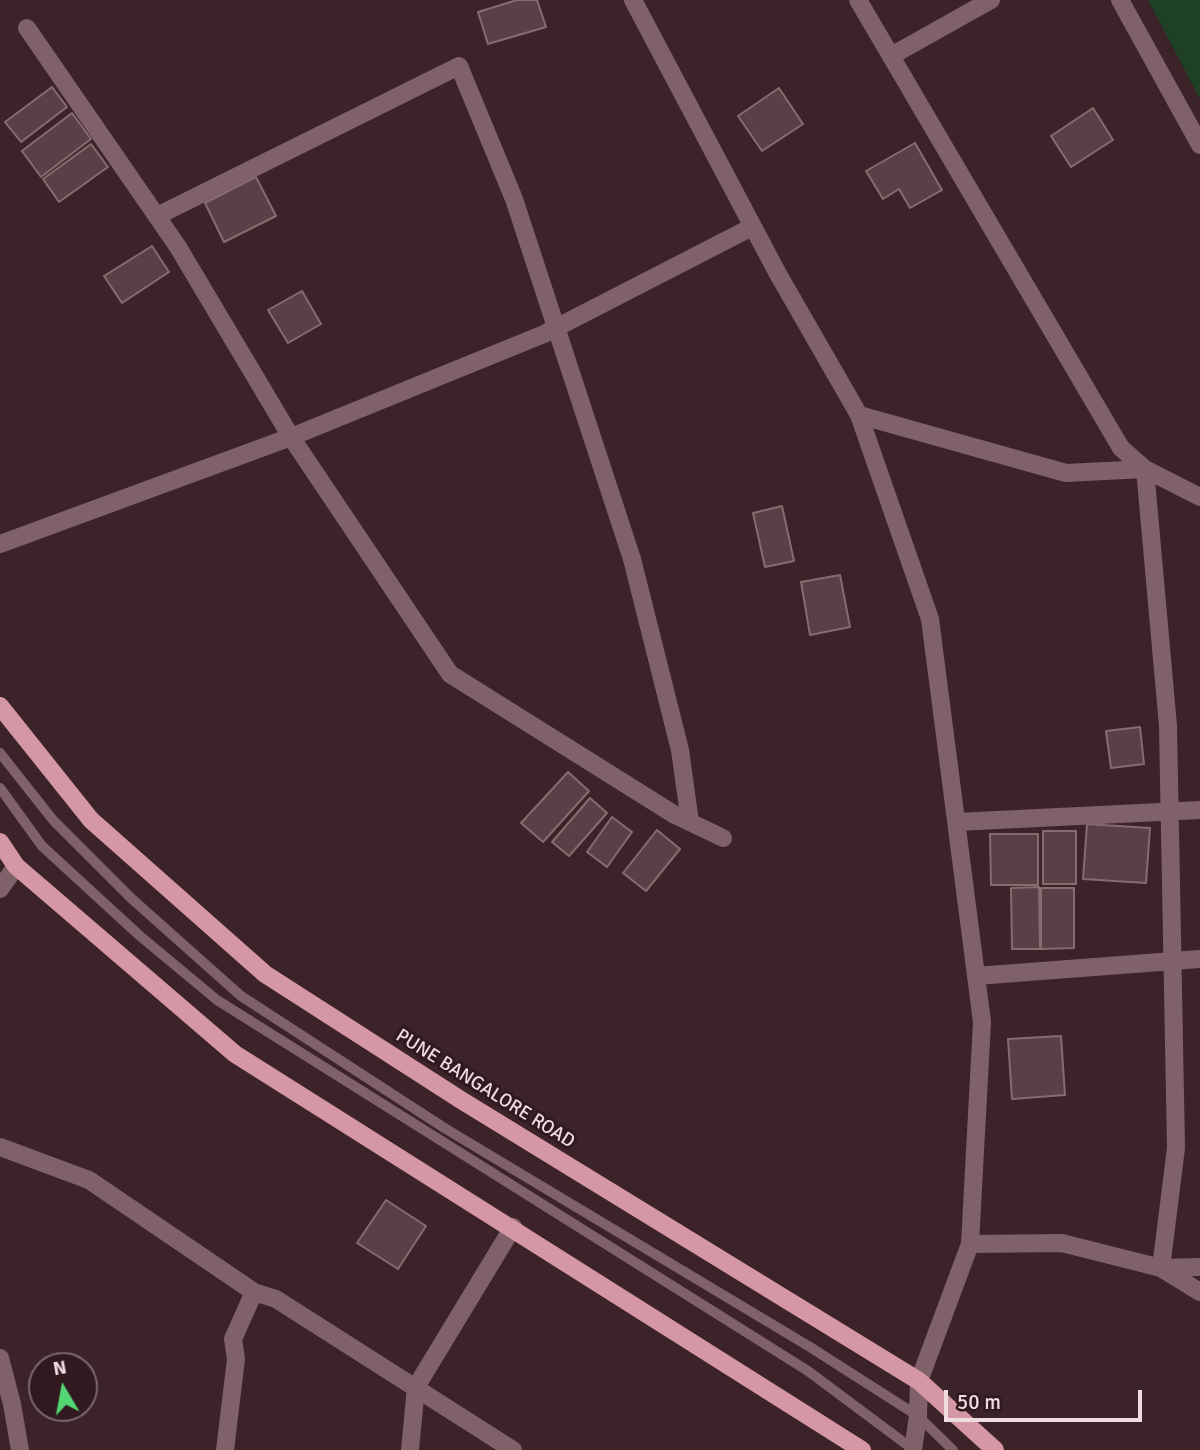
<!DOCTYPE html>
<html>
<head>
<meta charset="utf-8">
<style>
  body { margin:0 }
  #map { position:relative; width:1200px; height:1450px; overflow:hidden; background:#3c2229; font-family:Signika,sans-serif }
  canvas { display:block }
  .north { position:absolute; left:28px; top:1352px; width:70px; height:70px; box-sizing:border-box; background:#311920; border:2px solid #7d676d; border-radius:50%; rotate:350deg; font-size:19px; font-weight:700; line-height:28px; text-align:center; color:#eedce0 }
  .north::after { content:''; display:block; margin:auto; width:24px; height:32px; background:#53d673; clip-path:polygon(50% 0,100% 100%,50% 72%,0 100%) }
  .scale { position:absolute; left:944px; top:1390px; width:198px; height:32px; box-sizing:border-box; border:4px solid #eedce0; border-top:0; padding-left:9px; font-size:21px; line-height:24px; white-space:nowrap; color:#eedce0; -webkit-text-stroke:5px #311920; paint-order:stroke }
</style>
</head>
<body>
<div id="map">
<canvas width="1200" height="1450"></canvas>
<div class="north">N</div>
<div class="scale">50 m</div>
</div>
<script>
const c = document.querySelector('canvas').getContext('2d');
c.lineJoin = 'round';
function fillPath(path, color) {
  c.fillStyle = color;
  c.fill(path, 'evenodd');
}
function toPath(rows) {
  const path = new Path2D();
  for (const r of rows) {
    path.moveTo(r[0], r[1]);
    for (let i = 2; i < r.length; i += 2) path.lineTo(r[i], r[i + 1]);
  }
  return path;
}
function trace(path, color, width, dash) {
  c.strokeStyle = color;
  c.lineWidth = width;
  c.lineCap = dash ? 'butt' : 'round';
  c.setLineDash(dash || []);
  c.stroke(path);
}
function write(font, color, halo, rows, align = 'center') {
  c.font = font + ' Signika,sans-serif';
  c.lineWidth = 6;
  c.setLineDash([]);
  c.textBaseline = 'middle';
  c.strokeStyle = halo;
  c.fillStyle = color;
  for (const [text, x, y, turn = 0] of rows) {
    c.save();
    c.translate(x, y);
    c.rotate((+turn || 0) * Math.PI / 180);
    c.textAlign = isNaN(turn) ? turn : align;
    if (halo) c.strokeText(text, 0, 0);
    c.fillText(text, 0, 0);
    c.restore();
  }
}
fillPath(toPath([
  [1148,0,1200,0,1200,99]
]), '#1e4125');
const building = toPath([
  [517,0,537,0,546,27,488,44,478,12,517,0],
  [52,87,67,107,21,142,5,122,52,87],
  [779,88,803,124,762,151,738,116,779,88],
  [1093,108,1113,140,1071,167,1051,136,1093,108],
  [72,113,91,139,41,177,22,151,72,113],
  [915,143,942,190,910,208,899,189,883,199,866,171,915,143],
  [91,144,108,167,59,202,43,179,91,144],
  [256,177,276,216,224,242,205,203,256,177],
  [152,246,169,272,122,303,104,276,152,246],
  [302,291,321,324,288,343,268,310,302,291],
  [782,506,794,561,765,567,753,513,782,506],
  [840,575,850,627,810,635,801,582,840,575],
  [1140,727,1144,764,1111,768,1106,731,1140,727],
  [568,772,589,791,543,842,521,823,568,772],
  [590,798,607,813,569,856,552,842,590,798],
  [612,817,632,832,607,867,587,852,612,817],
  [1087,824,1150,828,1146,883,1083,879,1087,824],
  [657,830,680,849,646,891,623,873,657,830],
  [1043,831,1076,831,1076,884,1043,884,1043,831],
  [990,834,1038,834,1038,885,991,885,990,834],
  [1039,887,1040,949,1012,949,1011,888,1039,887],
  [1041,888,1074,888,1074,948,1041,949,1041,888],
  [1061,1036,1065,1095,1012,1099,1008,1039,1061,1036],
  [386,1200,426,1226,398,1269,357,1243,386,1200]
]);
fillPath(building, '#5b3f46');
trace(building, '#896a71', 2);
trace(toPath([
  [0,753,53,820,132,899,241,996,446,1129,810,1347,918,1416,953,1450],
  [0,788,42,846,140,936,217,1000,808,1371,914,1450]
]), '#806169', 10);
trace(toPath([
  [633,0,778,274,859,415,1066,473,1145,469,1168,726,1176,1148,1161,1268,1200,1267],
  [858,0,1121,448,1145,469,1200,497],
  [27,28,178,247,291,437,450,674,675,815,723,838],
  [891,56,991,0],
  [157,216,459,66,514,199,632,559,680,750,690,822],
  [859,415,930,619,982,1022,970,1244,919,1381,918,1416,913,1450],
  [0,544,291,437,544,334,752,227],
  [957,822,1200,810],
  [0,889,16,866],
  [976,976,1200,959],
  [0,1147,89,1180,254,1292,276,1299,513,1450],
  [970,1244,1062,1243,1161,1268,1200,1292],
  [0,1358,12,1404,20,1450],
  [225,1450,236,1359,233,1339,254,1292],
  [410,1450,416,1387,513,1227]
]), '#806169', 18);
trace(toPath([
  [1120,0,1200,145]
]), '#806169', 18);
trace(toPath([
  [0,706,91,820,265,974,461,1100,919,1381,995,1450],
  [0,842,16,866,235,1054,862,1450]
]), '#d596a6', 18);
write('19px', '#eedce0', '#311920', [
  ["PUNE BANGALORE ROAD",485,1089,32]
]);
</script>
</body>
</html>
